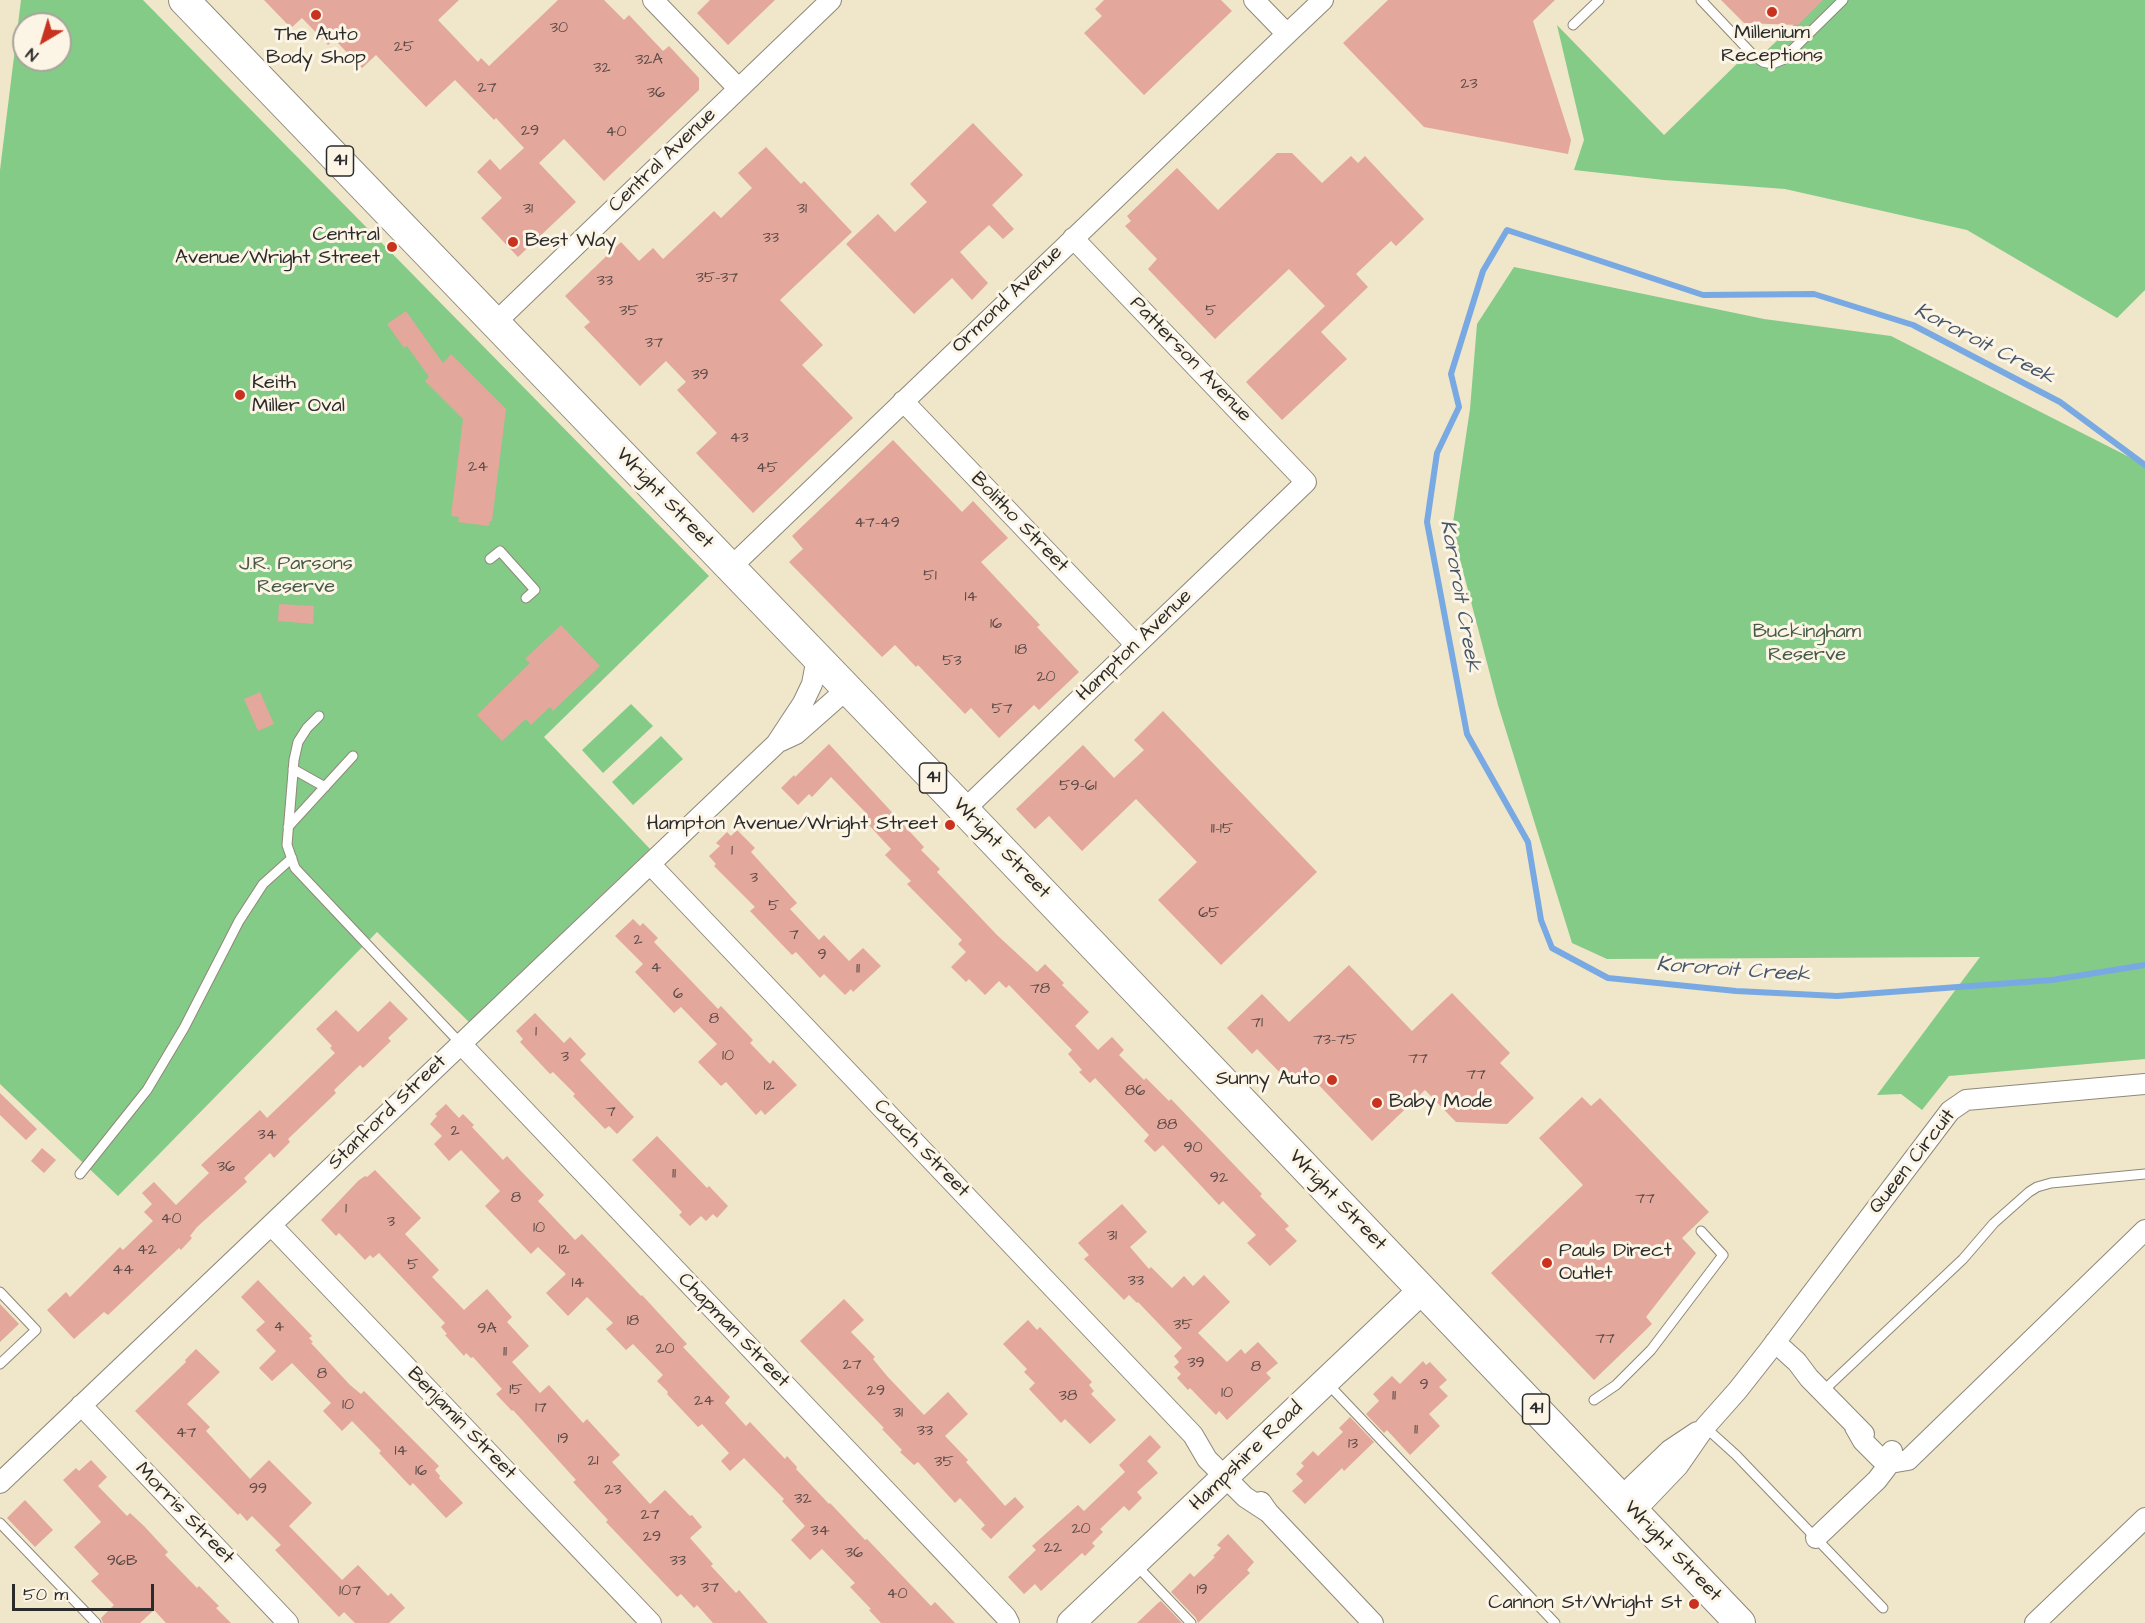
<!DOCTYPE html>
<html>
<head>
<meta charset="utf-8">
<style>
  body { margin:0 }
  #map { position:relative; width:2145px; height:1623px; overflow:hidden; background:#f0e6c9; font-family:"Architects Daughter",sans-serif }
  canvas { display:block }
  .north { position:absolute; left:12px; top:12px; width:60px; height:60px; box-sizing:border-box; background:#fcf5e5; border:2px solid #a8a49b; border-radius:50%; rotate:218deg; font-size:16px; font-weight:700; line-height:24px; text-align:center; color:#2b2b2b }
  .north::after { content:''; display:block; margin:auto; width:21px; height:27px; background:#c8321e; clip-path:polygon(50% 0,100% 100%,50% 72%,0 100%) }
  .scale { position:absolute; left:12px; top:1584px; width:142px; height:27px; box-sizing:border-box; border:3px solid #2b2b2b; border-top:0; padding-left:8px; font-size:18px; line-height:21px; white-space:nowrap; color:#2b2b2b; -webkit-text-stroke:4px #fcf5e5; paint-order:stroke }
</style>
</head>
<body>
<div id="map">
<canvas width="2145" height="1623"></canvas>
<div class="north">N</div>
<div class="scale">50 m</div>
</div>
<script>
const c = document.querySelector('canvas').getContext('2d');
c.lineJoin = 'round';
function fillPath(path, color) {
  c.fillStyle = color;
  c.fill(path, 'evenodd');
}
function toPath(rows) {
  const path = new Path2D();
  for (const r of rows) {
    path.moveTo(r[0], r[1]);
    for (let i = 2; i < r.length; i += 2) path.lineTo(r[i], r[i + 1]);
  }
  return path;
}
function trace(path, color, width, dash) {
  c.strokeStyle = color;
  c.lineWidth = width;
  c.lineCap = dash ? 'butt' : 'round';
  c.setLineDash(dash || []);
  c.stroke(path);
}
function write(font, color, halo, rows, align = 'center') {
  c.font = font + ' "Architects Daughter",sans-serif';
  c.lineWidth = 6;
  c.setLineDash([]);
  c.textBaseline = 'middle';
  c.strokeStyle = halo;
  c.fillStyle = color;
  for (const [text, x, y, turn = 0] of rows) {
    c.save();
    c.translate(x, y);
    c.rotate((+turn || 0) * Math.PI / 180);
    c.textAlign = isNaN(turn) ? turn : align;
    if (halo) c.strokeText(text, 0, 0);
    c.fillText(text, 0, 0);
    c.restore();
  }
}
fillPath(toPath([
  [21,0,143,0,709,576,544,737,650,849,469,1022,377,932,118,1196,0,1084,0,170],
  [24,24,60,24,60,60,24,60],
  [1820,0,2145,0,2145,290,2117,318,1967,230,1785,189,1664,180,1574,170,1584,140,1557,25,1664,135,1746,55,1754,56,1765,52],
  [1514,267,1764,319,1891,336,2145,465,2145,1059,1949,1076,1922,1110,1901,1094,1877,1095,1980,957,1607,959,1572,943,1498,705,1452,529,1470,409,1477,324],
  [631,704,653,726,603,773,582,750],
  [661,736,683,759,633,805,612,782]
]), '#84cb87');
trace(toPath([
  [2145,465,2060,402,1913,325,1814,294,1703,295,1507,230,1483,271,1451,374,1459,407,1437,453,1427,522,1467,734,1528,842,1541,920,1552,948,1608,978,1736,991,1837,996,2052,980,2145,965]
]), '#78a9e3', 6);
fillPath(toPath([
  [264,0,459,0,438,20,478,62,481,58,489,66,558,0,604,0,624,20,629,15,663,51,669,46,699,78,699,90,604,181,564,139,539,163,576,202,518,257,481,218,502,198,477,172,490,159,500,170,524,148,496,118,494,120,455,80,426,107,376,55,362,68,334,39,328,45,302,18,291,28],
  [710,0,775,0,728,45,697,13],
  [1104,0,1221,0,1232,11,1144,95,1084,33,1102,16,1095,9],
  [1388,0,1555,0,1533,21,1571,140,1568,154,1424,127,1343,43],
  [1721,0,1823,0,1798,25,1744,23],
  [973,123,1023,175,992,205,1014,229,1003,239,989,225,960,252,988,283,972,300,952,278,914,314,846,244,878,214,895,232,927,202,910,184],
  [766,147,801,184,804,181,852,232,780,300,823,345,802,365,853,418,753,513,696,453,717,433,677,390,686,382,666,361,640,386,584,327,590,322,565,296,621,242,639,261,653,248,663,259,714,211,721,218,752,188,738,173],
  [1277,153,1292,153,1322,183,1351,156,1358,163,1365,156,1424,219,1396,246,1391,241,1356,274,1368,287,1321,332,1347,359,1282,420,1246,382,1325,306,1289,269,1215,339,1148,269,1157,259,1125,226,1131,221,1127,216,1177,168,1218,210],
  [406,311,443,363,451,354,506,409,492,521,490,521,489,526,458,522,459,517,451,516,463,419,425,381,429,377,407,346,404,348,387,324],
  [893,440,962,512,973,501,1008,538,981,562,1040,625,1037,627,1079,672,1039,710,1034,705,999,738,971,708,965,714,918,665,916,667,895,645,882,657,789,562,803,549,792,536],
  [279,604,314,606,313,624,278,621],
  [561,625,600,666,553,711,550,707,531,725,526,719,502,741,477,715,530,663,525,659],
  [260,692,274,724,258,731,244,699],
  [1163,711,1317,872,1221,965,1158,900,1197,862,1136,799,1082,851,1049,816,1035,829,1016,809,1083,745,1114,778,1144,750,1134,740],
  [829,744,924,847,921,850,940,869,937,872,997,935,1037,972,1045,964,1064,983,1062,985,1089,1012,1075,1026,1098,1050,1112,1037,1124,1050,1119,1055,1144,1080,1146,1078,1169,1101,1171,1099,1262,1194,1260,1196,1289,1226,1285,1229,1297,1241,1270,1266,1247,1243,1256,1235,1223,1201,1219,1205,1163,1145,1155,1152,1144,1141,1149,1135,1095,1078,1090,1083,1079,1072,1082,1070,1068,1054,1072,1050,1009,985,1006,988,999,981,985,995,969,979,966,982,951,967,966,952,958,944,962,940,907,884,911,881,885,855,891,849,868,824,871,822,865,816,867,814,831,777,812,797,809,794,798,805,781,788,794,775,795,777],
  [737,830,755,848,751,852,797,903,790,909,819,940,824,935,849,961,863,948,881,966,853,992,851,989,845,995,824,974,820,978,796,952,792,955,750,911,755,907,714,866,716,864,709,856,720,846,716,843,727,832,731,836],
  [633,919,640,926,643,923,658,938,654,942,718,1009,721,1006,753,1040,750,1043,770,1064,773,1060,797,1085,765,1115,761,1110,756,1115,726,1082,721,1086,698,1062,717,1044,681,1007,674,1013,635,972,643,964,615,936],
  [1349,965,1412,1031,1452,993,1510,1053,1500,1063,1534,1098,1507,1124,1456,1122,1425,1090,1372,1141,1315,1081,1289,1082,1257,1049,1252,1054,1227,1028,1262,994,1289,1022],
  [390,1001,408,1019,388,1038,391,1041,363,1068,360,1065,334,1090,336,1093,288,1139,290,1142,274,1158,270,1153,244,1178,247,1182,197,1227,190,1236,192,1238,181,1250,179,1248,108,1315,104,1312,74,1339,47,1310,66,1292,70,1297,120,1247,123,1250,153,1221,144,1212,152,1204,142,1193,154,1182,176,1205,209,1173,201,1165,260,1110,267,1118,335,1053,330,1048,332,1046,316,1029,336,1010,358,1032],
  [535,1013,564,1043,570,1037,586,1054,580,1060,634,1117,617,1134,609,1126,605,1129,573,1096,575,1094,553,1072,550,1074,520,1042,523,1039,516,1031],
  [0,1093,37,1129,26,1140,0,1115],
  [1582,1097,1591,1106,1600,1098,1709,1212,1682,1238,1696,1253,1646,1317,1652,1324,1594,1380,1491,1273,1583,1185,1539,1138],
  [446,1104,459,1118,463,1114,474,1125,472,1127,503,1160,507,1156,519,1169,544,1195,538,1201,575,1240,582,1234,641,1296,642,1295,687,1344,683,1347,730,1397,725,1403,746,1426,750,1422,785,1459,787,1456,797,1467,796,1469,829,1504,830,1503,865,1540,867,1539,931,1606,935,1602,955,1623,881,1623,869,1610,871,1609,850,1587,855,1583,822,1549,810,1560,791,1540,805,1526,782,1501,784,1499,744,1458,730,1471,721,1461,729,1453,702,1424,698,1427,667,1394,668,1392,657,1381,663,1375,633,1344,626,1350,606,1329,613,1323,587,1297,568,1316,546,1293,566,1274,538,1247,531,1254,485,1206,500,1191,461,1150,449,1161,434,1144,442,1136,430,1124,437,1116,435,1114],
  [657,1136,707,1188,709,1186,728,1206,717,1218,713,1214,706,1221,701,1216,690,1226,679,1215,682,1212,632,1160],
  [42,1148,56,1160,44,1173,31,1161],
  [375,1170,421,1218,405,1234,439,1270,432,1277,464,1310,487,1289,512,1317,507,1322,529,1346,512,1362,540,1393,549,1385,583,1423,587,1419,620,1455,612,1462,650,1504,665,1490,690,1516,692,1515,702,1527,690,1538,713,1564,711,1566,736,1593,739,1590,768,1623,713,1623,697,1605,694,1608,681,1594,677,1597,606,1522,608,1520,573,1482,576,1480,513,1410,512,1411,496,1394,502,1389,473,1357,471,1358,466,1353,464,1356,445,1335,447,1334,441,1327,445,1323,379,1253,373,1258,370,1255,365,1260,339,1233,336,1236,321,1220,358,1181,365,1176,367,1177],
  [1122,1204,1147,1232,1130,1247,1149,1269,1151,1267,1172,1288,1184,1276,1193,1286,1204,1275,1230,1302,1198,1333,1227,1362,1241,1349,1245,1354,1258,1342,1278,1363,1266,1373,1271,1378,1227,1420,1219,1411,1216,1415,1190,1388,1188,1390,1177,1378,1181,1374,1174,1367,1179,1362,1174,1356,1182,1348,1138,1302,1137,1303,1129,1295,1124,1300,1084,1259,1089,1255,1078,1243],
  [258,1280,312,1336,309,1338,313,1342,311,1343,350,1385,361,1394,364,1391,439,1466,435,1470,440,1476,439,1478,463,1503,446,1518,413,1483,410,1486,379,1453,381,1451,352,1421,342,1431,323,1411,331,1403,292,1363,272,1381,259,1368,276,1351,256,1330,265,1322,241,1297],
  [844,1299,864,1320,851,1332,875,1357,873,1359,887,1376,924,1415,948,1392,968,1414,945,1436,968,1460,966,1462,1005,1506,1015,1497,1024,1507,991,1539,981,1529,985,1525,960,1498,955,1503,918,1462,914,1465,900,1452,902,1450,882,1429,884,1428,800,1341],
  [0,1304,19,1324,0,1342],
  [1028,1320,1037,1330,1040,1327,1092,1382,1089,1385,1094,1391,1091,1394,1116,1420,1090,1444,1065,1419,1061,1423,1029,1389,1035,1383,1024,1372,1027,1369,1003,1344],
  [196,1349,220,1372,187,1404,210,1427,206,1431,250,1479,269,1460,312,1503,289,1526,342,1580,358,1565,388,1596,391,1593,405,1608,389,1623,355,1623,344,1612,339,1617,275,1550,281,1545,252,1516,247,1521,240,1513,238,1515,135,1411,186,1362,185,1360],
  [1423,1361,1426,1365,1430,1362,1447,1380,1439,1387,1448,1396,1429,1414,1440,1426,1410,1455,1387,1430,1384,1433,1366,1414,1379,1401,1373,1394,1392,1376,1400,1384],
  [1350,1417,1374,1442,1344,1471,1342,1468,1305,1504,1292,1491,1303,1481,1296,1474,1304,1466,1301,1463,1313,1451,1318,1456,1343,1432,1339,1428],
  [1150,1435,1161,1447,1147,1461,1158,1473,1137,1492,1142,1498,1129,1511,1124,1506,1100,1529,1103,1532,1092,1543,1095,1546,1085,1556,1082,1553,1041,1591,1035,1584,1024,1594,1008,1577,1036,1550,1032,1546,1078,1505,1084,1511,1125,1472,1119,1465],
  [91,1460,107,1477,98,1486,127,1516,130,1513,144,1526,168,1552,165,1555,197,1588,199,1586,219,1606,216,1608,231,1623,166,1623,154,1610,140,1623,103,1623,101,1618,114,1605,91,1581,99,1574,74,1547,101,1522,63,1480,76,1468,79,1471],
  [25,1500,53,1530,35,1547,7,1518],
  [1228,1534,1254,1562,1247,1570,1250,1573,1198,1623,1196,1618,1171,1592,1190,1573,1194,1577,1215,1557,1213,1556,1221,1548,1217,1545],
  [1161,1601,1182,1623,1137,1623,1158,1603]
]), '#e3a79b');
const lane = toPath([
  [1701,0,1754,56,1763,62,1772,64,1782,60,1843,0],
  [1573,25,1599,0],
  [490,559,500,551,535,590,526,598],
  [319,716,307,728,298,742,294,760,287,845,295,868,461,1044],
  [293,769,325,787],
  [288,827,353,756],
  [80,1174,147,1090,184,1028,239,921,263,884,292,858],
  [0,1292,36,1330,0,1364],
  [1327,1383,1555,1623],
  [1822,1392,1963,1259,1994,1223,2029,1192,2037,1187,2051,1183,2145,1174],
  [1594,1400,1616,1385,1651,1350,1723,1255,1701,1231],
  [1705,1427,1736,1455,1883,1608],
  [0,1523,96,1623],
  [1136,1565,1191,1623]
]);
const street = toPath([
  [653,0,738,88],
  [1254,0,1287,34,1323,0],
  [495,323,831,0],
  [903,401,1136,645],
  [730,568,1287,34],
  [781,741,796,734,847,689],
  [964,810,1306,482,1073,238],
  [650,864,1193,1435,1207,1459,1245,1497,1268,1512],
  [461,1044,1006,1617,1009,1623],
  [271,1225,651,1623],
  [1775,1342,1797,1362,1809,1378,1864,1434],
  [81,1405,288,1623],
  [1855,1427,1863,1441,1880,1458,1890,1463,1908,1460,2145,1230],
  [0,1483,776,744,803,703,812,684,817,658],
  [1620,1498,1670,1450,1697,1432],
  [1261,1502,1268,1512,1373,1623],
  [1634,1512,1678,1466,1705,1427,1737,1391,1767,1353,1950,1111,1966,1100,2145,1084],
  [1816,1538,1877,1480,1890,1463,1892,1451],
  [2035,1623,2145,1518]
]);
const secondary = toPath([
  [1071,1623,1422,1290]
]);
const primary = toPath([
  [184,0,964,810,1740,1623]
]);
trace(lane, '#8e887a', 11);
trace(street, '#8e887a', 22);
trace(secondary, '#8e887a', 29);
trace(primary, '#8e887a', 32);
trace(lane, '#fff', 9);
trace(street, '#fff', 20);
trace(secondary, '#fff', 27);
trace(primary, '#fff', 30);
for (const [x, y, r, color] of [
  [1772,12,6,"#c8321e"],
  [316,15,6,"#c8321e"],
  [513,242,6,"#c8321e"],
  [392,247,6,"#c8321e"],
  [240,395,6,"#c8321e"],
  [950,825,6,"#c8321e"],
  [1332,1080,6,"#c8321e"],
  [1377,1103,6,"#c8321e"],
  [1547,1263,6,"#c8321e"],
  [1694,1604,6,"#c8321e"]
]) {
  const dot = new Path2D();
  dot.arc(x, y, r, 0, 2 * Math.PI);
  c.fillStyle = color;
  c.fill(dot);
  trace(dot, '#fcf5e5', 2);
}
write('16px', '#594a47', null, [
  ["30",559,29],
  ["25",404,48],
  ["32A",649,61],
  ["32",602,69],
  ["23",1469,85],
  ["27",487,89],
  ["36",656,94],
  ["29",530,132],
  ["40",616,133],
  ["31",528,210],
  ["31",802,210],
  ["33",771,239],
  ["35-37",717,279],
  ["33",605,282],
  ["35",629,312],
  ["5",1211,312],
  ["37",654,344],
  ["39",700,376],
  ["43",739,439],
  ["24",478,468],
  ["45",767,469],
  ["47-49",877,524],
  ["51",930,577],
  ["14",971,598],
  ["16",996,625],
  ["18",1021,651],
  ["53",952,662],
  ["20",1046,678],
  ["57",1002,710],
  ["59-61",1078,787],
  ["11-15",1222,830],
  ["1",732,852],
  ["3",754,879],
  ["5",774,907],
  ["65",1209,914],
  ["7",794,936],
  ["2",638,941],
  ["9",822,956],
  ["4",656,969],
  ["11",858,970],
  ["78",1040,990],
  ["6",678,995],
  ["8",714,1020],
  ["71",1257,1024],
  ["1",536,1033],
  ["73-75",1335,1041],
  ["10",728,1057],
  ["3",565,1058],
  ["77",1418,1060],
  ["77",1476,1076],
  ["12",769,1087],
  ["86",1135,1092],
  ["7",611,1113],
  ["88",1167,1126],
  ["2",455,1132],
  ["34",267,1136],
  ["90",1193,1149],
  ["36",226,1168],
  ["11",674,1175],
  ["92",1219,1179],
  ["8",516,1199],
  ["77",1645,1200],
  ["1",346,1210],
  ["40",171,1220],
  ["3",391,1223],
  ["10",539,1229],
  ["31",1112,1237],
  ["42",147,1251],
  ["12",564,1251],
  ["5",413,1266],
  ["44",123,1271],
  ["33",1136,1282],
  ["14",578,1284],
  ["18",633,1322],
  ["35",1183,1326],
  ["4",279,1328],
  ["9A",487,1330],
  ["77",1605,1340],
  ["20",665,1350],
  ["11",505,1353],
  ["39",1196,1364],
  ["27",852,1366],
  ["8",1256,1368],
  ["8",322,1375],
  ["9",1424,1386],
  ["15",516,1391],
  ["29",876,1392],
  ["10",1227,1394],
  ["38",1068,1397],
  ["11",1394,1397],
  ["24",704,1402],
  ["10",348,1406],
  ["17",541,1409],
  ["31",898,1414],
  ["11",1416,1431],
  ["33",925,1432],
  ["47",186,1434],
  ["19",563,1440],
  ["13",1353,1445],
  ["14",401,1452],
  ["21",593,1462],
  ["35",944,1463],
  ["16",421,1472],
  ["99",258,1490],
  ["23",613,1491],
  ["32",803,1500],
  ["27",650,1516],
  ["20",1081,1530],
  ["34",820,1532],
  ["29",652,1538],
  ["22",1053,1549],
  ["36",854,1554],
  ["96B",122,1562],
  ["33",678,1562],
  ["37",710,1589],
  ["19",1202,1591],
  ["107",350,1592],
  ["40",897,1595]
]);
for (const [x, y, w] of [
  [340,161,27],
  [933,778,27],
  [1536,1409,27]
]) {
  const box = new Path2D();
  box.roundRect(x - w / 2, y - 15, w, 30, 4.5);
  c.fillStyle = '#fcf5e5';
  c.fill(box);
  trace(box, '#2b2b2b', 1.5);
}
write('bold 18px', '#2b2b2b', null, [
  ["41",340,161],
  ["41",933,778],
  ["41",1536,1409]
]);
write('20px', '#2b2b2b', '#fcf5e5', [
  ["Millenium",1772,34,"center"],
  ["Receptions",1772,57,"center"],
  ["The Auto",316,36,"center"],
  ["Body Shop",316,59,"center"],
  ["Central",380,236],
  ["Avenue/Wright Street",380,259],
  ["Best Way",525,242,"left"],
  ["Keith",252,384,"left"],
  ["Miller Oval",252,407,"left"],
  ["Hampton Avenue/Wright Street",938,825],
  ["Sunny Auto",1320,1080],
  ["Baby Mode",1389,1103,"left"],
  ["Pauls Direct",1559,1252,"left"],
  ["Outlet",1559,1275,"left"],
  ["Cannon St/Wright St",1682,1604]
], 'right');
write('20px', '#2b2b2b', '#fcf5e5', [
  ["Central Avenue",663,161,-44],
  ["Ormond Avenue",1008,300,-44],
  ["Patterson Avenue",1190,360,46],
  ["Wright Street",664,499,46],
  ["Bolitho Street",1019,523,46],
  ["Hampton Avenue",1135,646,-44],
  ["Wright Street",1001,849,46],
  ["Stanford Street",388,1113,-44],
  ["Couch Street",921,1149,46],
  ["Queen Circuit",1913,1162,-52],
  ["Wright Street",1337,1201,46],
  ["Chapman Street",733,1331,46],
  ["Benjamin Street",461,1424,46],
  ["Hampshire Road",1247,1457,-44],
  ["Morris Street",184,1514,46],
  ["Wright Street",1672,1552,46]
]);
write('20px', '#465b47', '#fcf5e5', [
  ["J.R. Parsons",296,565],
  ["Reserve",296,588],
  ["Buckingham",1807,633],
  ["Reserve",1807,656]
]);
write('italic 21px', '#46576b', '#fcf5e5', [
  ["Kororoit Creek",1984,345,27],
  ["Kororoit Creek",1459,596,80],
  ["Kororoit Creek",1733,971,4]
]);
</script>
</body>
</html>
